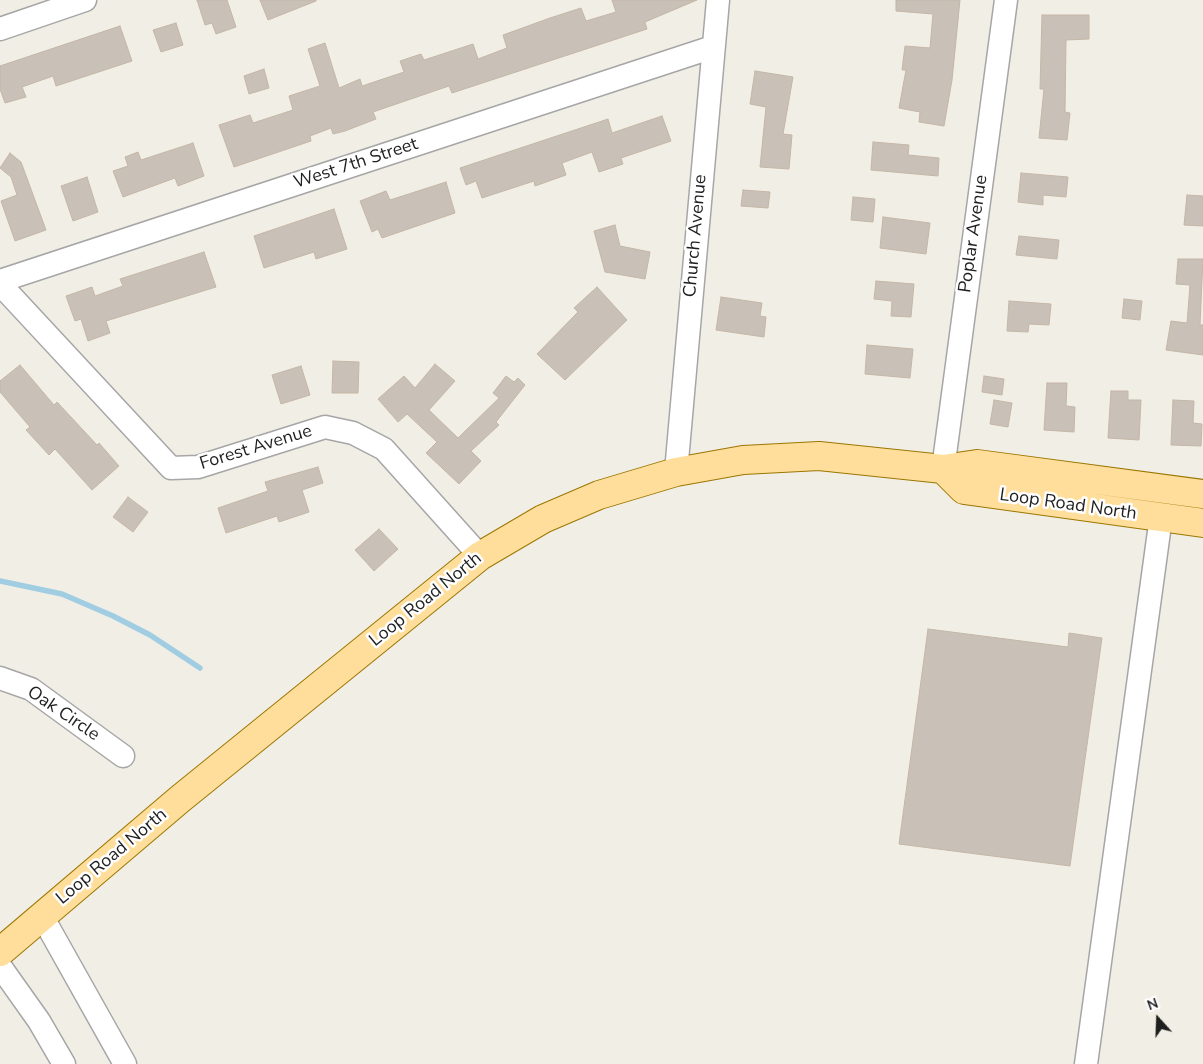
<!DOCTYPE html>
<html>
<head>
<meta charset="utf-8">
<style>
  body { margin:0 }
  #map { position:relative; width:1203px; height:1064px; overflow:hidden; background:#f1eee5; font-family:"Nunito Sans",sans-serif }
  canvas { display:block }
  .north { position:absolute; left:1133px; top:994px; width:50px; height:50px; -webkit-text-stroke:4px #fff; paint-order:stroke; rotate:340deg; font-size:14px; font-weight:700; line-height:20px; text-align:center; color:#1f1f1f }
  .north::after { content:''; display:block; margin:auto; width:18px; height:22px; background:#1f1f1f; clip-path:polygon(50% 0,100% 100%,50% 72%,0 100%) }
</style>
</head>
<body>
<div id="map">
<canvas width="1203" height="1064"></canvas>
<div class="north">N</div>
</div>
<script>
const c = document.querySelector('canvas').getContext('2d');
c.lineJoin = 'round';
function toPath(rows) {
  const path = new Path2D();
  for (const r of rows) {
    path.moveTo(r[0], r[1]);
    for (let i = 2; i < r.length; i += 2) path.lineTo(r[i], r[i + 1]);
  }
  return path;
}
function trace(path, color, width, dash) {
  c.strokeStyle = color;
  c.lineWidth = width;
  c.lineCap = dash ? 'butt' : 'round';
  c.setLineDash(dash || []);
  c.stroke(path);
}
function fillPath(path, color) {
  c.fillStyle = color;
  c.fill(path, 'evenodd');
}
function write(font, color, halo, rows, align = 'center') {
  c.font = font + ' "Nunito Sans",sans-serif';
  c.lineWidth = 5;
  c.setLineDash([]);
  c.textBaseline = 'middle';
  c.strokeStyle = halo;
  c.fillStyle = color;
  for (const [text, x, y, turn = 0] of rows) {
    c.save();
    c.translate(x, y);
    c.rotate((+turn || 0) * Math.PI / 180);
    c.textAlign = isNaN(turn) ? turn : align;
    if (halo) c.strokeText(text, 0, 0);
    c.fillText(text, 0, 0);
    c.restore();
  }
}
trace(toPath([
  [0,581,62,594,113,616,150,635,200,668]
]), '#a1cde3', 5.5);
const building = toPath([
  [197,0,227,0,236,27,216,34,212,23,205,25,197,0],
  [260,0,316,0,316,1,268,20,260,0],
  [612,0,697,0,645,22,647,29,452,93,449,86,373,112,376,119,345,131,333,134,331,128,310,136,311,141,234,167,219,125,250,115,253,123,293,110,289,96,320,86,308,49,325,43,339,88,360,79,362,86,404,72,400,61,421,54,424,60,473,44,478,59,507,48,503,35,550,18,581,8,586,21,616,12,612,0],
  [896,0,960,0,952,80,944,126,919,122,920,112,899,108,906,70,902,70,905,46,930,48,933,14,896,11,896,0],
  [1042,15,1089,15,1089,39,1066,40,1065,112,1070,113,1067,140,1039,138,1044,89,1040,89,1042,15],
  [176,23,183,45,161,52,153,30,176,23],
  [120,26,132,61,56,86,53,76,22,87,26,97,5,103,0,89,0,66,120,26],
  [264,69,269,88,249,94,244,76,264,69],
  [755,71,793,77,783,134,792,135,789,169,760,167,766,107,750,104,755,71],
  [662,116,671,141,621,158,623,164,599,172,592,152,562,163,566,175,535,186,534,181,482,198,476,181,466,185,460,168,608,119,612,133,662,116],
  [873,142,909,145,908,155,939,158,938,176,871,170,873,142],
  [193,143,204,176,178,186,175,178,123,197,113,171,128,166,125,157,138,152,141,160,193,143],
  [10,153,21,162,46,230,15,241,1,201,17,195,11,177,0,168,10,153],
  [1021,173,1068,177,1066,197,1043,195,1043,205,1018,202,1021,173],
  [87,177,98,212,73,221,61,186,87,177],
  [446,182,455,213,382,238,378,229,372,232,360,201,386,191,390,200,446,182],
  [743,190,770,192,768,208,741,206,743,190],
  [1187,195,1203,196,1203,226,1184,225,1187,195],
  [853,197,875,199,873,222,851,220,853,197],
  [334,209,347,249,316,259,314,252,264,268,254,236,334,209],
  [883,217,930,223,926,254,880,248,883,217],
  [615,225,620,246,650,252,645,279,605,272,594,231,615,225],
  [1019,236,1059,240,1057,259,1016,255,1019,236],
  [204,252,216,287,106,321,110,333,88,341,81,319,75,321,66,296,92,287,95,296,123,286,120,279,204,252],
  [1178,259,1203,259,1200,325,1203,325,1203,355,1166,350,1171,321,1187,323,1190,285,1176,284,1178,259],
  [876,281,914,284,911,317,891,316,892,301,874,299,876,281],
  [597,287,627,320,565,380,537,354,578,312,574,308,597,287],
  [721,297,762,303,760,316,766,317,764,337,716,330,721,297],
  [1124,299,1142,301,1140,320,1122,318,1124,299],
  [1009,301,1051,304,1049,325,1029,324,1028,332,1007,331,1009,301],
  [867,345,913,349,910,378,865,374,867,345],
  [333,361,359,362,358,393,332,393,333,361],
  [435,364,455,381,429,410,458,438,499,398,493,393,506,376,514,382,518,378,525,385,496,422,499,425,471,451,481,461,459,484,426,453,437,442,407,414,398,422,378,399,404,376,415,388,435,364],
  [20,365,54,405,57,402,97,445,99,443,119,466,92,490,55,449,49,455,26,430,30,427,0,392,0,381,20,365],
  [301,366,310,395,281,404,272,375,301,366],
  [984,376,1004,379,1002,395,982,392,984,376],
  [1047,383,1067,383,1066,406,1075,407,1074,432,1044,430,1047,383],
  [1111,391,1128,391,1128,400,1141,400,1139,440,1108,438,1111,391],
  [994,400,1012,403,1008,427,990,424,994,400],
  [1173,400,1194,401,1193,423,1202,424,1201,446,1171,445,1173,400],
  [318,467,323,483,302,490,309,512,279,522,277,516,226,533,218,508,268,491,265,482,318,467],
  [128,497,148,512,133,532,113,517,128,497],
  [379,529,398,549,374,571,355,550,379,529],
  [928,629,1068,647,1069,633,1102,638,1070,866,899,844,928,629]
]);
fillPath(building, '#c9c1b7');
trace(building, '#c4b6a5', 1);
const minor = toPath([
  [0,29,85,0],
  [0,281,713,47],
  [0,284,171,468,198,467,325,427,353,433,384,449,480,556],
  [943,469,1006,0],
  [676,472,718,0],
  [0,678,31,689,123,756],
  [42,916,125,1064],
  [0,966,39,1021,64,1064],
  [1086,1064,1161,517]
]);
const major = toPath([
  [943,469,964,490,1203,523],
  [0,952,180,799,480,556,543,519,599,495,676,472,743,460,819,456,943,469,977,464,1203,494]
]);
trace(minor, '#a6a6a6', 25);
trace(major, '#9b7700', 30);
trace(minor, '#fff', 22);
trace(major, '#ffde9c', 28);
write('18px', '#1f1f1f', '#fff', [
  ["West 7th Street",356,164,-18],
  ["Poplar Avenue",974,234,-82],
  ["Church Avenue",696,236,-85],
  ["Forest Avenue",256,448,-17],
  ["Loop Road North",1068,505,8],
  ["Loop Road North",426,600,-39],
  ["Oak Circle",63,714,34],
  ["Loop Road North",112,857,-40]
]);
</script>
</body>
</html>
